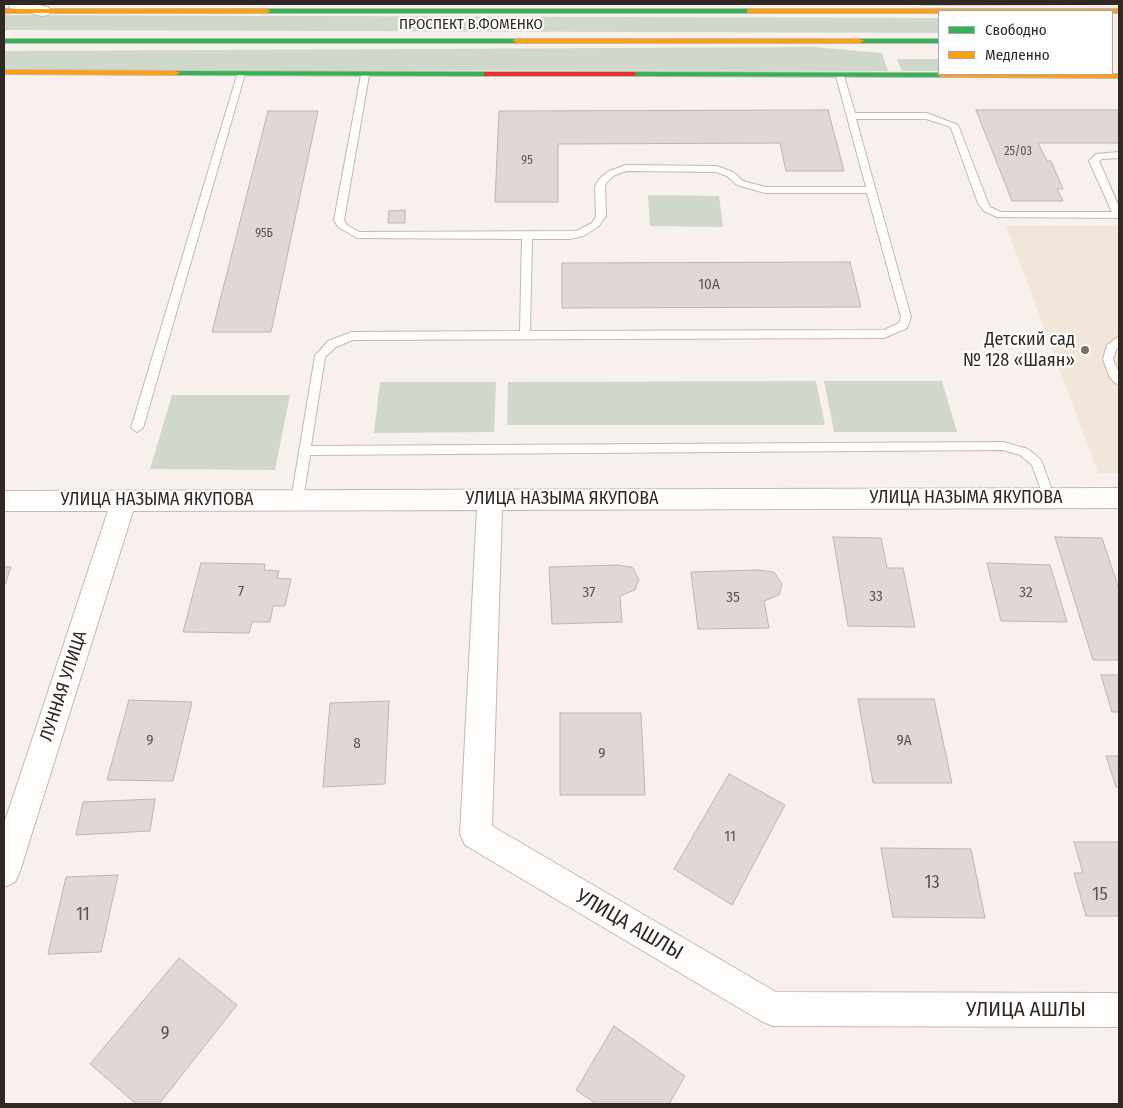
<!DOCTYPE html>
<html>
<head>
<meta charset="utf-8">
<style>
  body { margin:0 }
  #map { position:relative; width:1123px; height:1108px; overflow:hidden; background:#f8f0ec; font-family:"Fira Sans Condensed",sans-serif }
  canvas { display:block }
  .frame { position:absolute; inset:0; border:5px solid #312723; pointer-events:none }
  .legend { position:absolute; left:938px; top:10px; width:175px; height:65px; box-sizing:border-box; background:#fefefe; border:1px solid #aca8a6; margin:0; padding:6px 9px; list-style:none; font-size:15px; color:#312723 }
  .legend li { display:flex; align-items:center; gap:10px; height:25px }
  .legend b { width:25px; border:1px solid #aca8a6 }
</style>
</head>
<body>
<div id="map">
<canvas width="1123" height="1108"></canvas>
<div class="frame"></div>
<ul class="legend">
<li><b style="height:6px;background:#30b455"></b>Свободно</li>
<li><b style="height:6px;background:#ff9f0a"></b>Медленно</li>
</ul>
</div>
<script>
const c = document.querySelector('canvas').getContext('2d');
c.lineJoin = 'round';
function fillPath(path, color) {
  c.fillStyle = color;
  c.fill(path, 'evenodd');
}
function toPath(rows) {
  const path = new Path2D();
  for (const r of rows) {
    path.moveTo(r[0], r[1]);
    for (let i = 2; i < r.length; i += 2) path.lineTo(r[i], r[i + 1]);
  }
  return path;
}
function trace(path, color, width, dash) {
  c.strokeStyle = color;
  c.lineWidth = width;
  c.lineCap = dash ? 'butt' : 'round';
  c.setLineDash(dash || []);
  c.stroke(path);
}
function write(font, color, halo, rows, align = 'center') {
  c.font = font + ' "Fira Sans Condensed",sans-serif';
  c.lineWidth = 4.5;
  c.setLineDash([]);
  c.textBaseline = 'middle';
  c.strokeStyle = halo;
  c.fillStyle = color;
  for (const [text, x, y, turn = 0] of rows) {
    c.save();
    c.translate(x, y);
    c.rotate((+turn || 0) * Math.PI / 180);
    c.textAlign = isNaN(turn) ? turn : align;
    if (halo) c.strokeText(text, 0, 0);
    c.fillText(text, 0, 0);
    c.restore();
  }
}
fillPath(toPath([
  [1006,226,1119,226,1119,473,1098,473]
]), '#f2e6da');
fillPath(toPath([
  [4,4,689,4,4,5],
  [912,4,1119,4,1119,5,924,6],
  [4,15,939,18,939,33,4,30],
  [814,47,882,53,888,71,4,70,4,51],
  [897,59,939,59,939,71,902,71],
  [648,195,719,196,723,227,650,226],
  [816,381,825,425,507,425,508,382],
  [824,381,942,381,957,432,834,432],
  [380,382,496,382,494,432,374,433],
  [172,395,290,395,275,470,150,469]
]), '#d0d8cc');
const building = toPath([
  [828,110,844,171,786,171,780,143,558,144,558,202,495,202,499,111,828,110],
  [976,110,1119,110,1119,143,1038,143,1047,161,1051,161,1063,189,1057,189,1063,201,1012,201,976,110],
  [268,111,318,111,271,332,212,332,268,111],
  [405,210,405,223,388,223,389,211,405,210],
  [850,262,861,307,562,308,562,263,850,262],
  [833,537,881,538,887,568,903,568,915,627,848,626,833,537],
  [1055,537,1102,538,1119,589,1119,660,1093,660,1055,537],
  [201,563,265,564,264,570,279,571,277,578,291,579,285,606,273,606,270,622,252,622,249,633,183,632,201,563],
  [987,563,1050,565,1067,622,1001,621,987,563],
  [617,565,632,567,639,579,635,590,620,596,622,622,552,624,549,567,617,565],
  [4,567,11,567,4,587,4,567],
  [758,570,774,572,782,584,779,595,764,601,769,628,698,629,691,572,758,570],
  [1101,675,1119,675,1119,712,1112,712,1101,675],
  [858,699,934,699,952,783,873,783,858,699],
  [129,700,192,702,173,781,107,780,129,700],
  [389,701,385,784,323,787,330,703,389,701],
  [560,713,641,713,645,795,560,795,560,713],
  [1106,756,1119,756,1119,787,1116,787,1106,756],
  [729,774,785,805,732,905,674,869,729,774],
  [155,799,150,831,76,835,83,802,155,799],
  [1074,842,1119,842,1119,916,1086,916,1074,873,1083,873,1074,842],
  [881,848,971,849,985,918,893,917,881,848],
  [118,875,101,952,48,954,66,877,118,875],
  [179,958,237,1005,159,1104,136,1104,90,1064,179,958],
  [614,1026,685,1076,669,1104,596,1104,576,1090,614,1026]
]);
fillPath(building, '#e0d8d4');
trace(building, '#bdb5b1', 1);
const lane = toPath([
  [238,72,245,74,143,428,137,432,131,428,238,72],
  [365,72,369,75,344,220,347,225,359,232,576,231,592,223,596,216,595,186,600,178,609,171,626,165,717,166,733,172,743,181,765,187,866,187,836,76,840,73,844,76,855,113,927,113,958,125,988,203,990,207,1001,212,1112,212,1089,161,1096,154,1119,152,1119,158,1102,159,1099,161,1119,207,1119,218,997,217,984,211,978,203,951,128,948,126,926,119,856,119,911,317,907,328,884,338,353,340,336,347,325,357,311,446,1003,442,1028,449,1041,460,1055,498,1053,501,1045,501,1032,465,1020,455,1003,450,310,455,303,500,301,503,293,503,291,500,315,356,328,341,352,332,520,331,522,239,357,238,338,227,334,220,361,75,365,72],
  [627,171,716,172,727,176,737,185,765,193,867,193,901,317,899,323,884,330,530,331,532,239,570,239,583,236,598,227,606,216,605,186,607,182,615,175,627,171],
  [1119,336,1119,346,1116,350,1113,359,1119,373,1119,384,1115,383,1109,376,1103,359,1107,345,1119,336]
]);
const street = toPath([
  [8,4,34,4,48,7,51,11,48,15,42,16,10,8,8,4],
  [1119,488,1119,508,502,510,492,826,776,992,1119,993,1119,1027,773,1026,761,1021,465,845,460,834,477,510,133,511,20,871,15,882,4,887,4,824,108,511,4,511,4,491,1119,488]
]);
const fast = toPath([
  [264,9,750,9,754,11,750,13,264,13,264,9],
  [4,39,517,39,521,41,517,43,4,43,4,39],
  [857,39,939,39,939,43,860,43,856,41,857,39],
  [173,71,487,72,491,74,487,76,176,75,172,73,173,71],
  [630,72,939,73,945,75,941,77,633,76,630,76,630,72]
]);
const slow = toPath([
  [4,9,267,9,271,11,267,13,4,13,4,9],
  [747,9,1119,9,1119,13,1112,13,1112,11,939,11,939,13,747,13,747,9],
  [514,39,860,39,864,41,860,43,517,43,513,41,514,39],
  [4,70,176,71,180,73,176,75,4,74,4,70],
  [938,73,1119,74,1119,78,941,77,937,75,938,73]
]);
const jam = toPath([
  [484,72,633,72,637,74,633,76,484,76,484,72]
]);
trace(lane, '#c1b9b6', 2);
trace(street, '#c1b9b6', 2);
trace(fast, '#c1b9b6', 2);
trace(slow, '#c1b9b6', 2);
trace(jam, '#c1b9b6', 2);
fillPath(lane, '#fefdfc');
fillPath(street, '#fefdfc');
fillPath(fast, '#30b455');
fillPath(slow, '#ff9f0a');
fillPath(jam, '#e5322d');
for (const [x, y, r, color] of [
  [1085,350,5,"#776d69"]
]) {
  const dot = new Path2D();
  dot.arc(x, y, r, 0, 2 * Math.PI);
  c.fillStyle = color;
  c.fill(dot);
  trace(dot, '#fefefe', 2);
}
write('12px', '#5d534f', null, [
  ["25/03",1018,152],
  ["95",527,161],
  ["95Б",264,234]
]);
write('15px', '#312723', '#fefefe', [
  ["ПРОСПЕКТ В.ФОМЕНКО",471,25]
]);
write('15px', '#5d534f', null, [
  ["10А",709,285],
  ["7",241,592],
  ["37",589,593],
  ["32",1026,593],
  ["33",876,597],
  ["35",733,598],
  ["9",150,741],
  ["9А",904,741],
  ["8",357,744],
  ["9",602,754],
  ["11",730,837]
]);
write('18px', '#312723', '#fefefe', [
  ["Детский сад",1075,340],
  ["№ 128 «Шаян»",1075,361]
], 'right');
write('18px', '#312723', '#fefefe', [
  ["УЛИЦА НАЗЫМА ЯКУПОВА",966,498],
  ["УЛИЦА НАЗЫМА ЯКУПОВА",562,499],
  ["УЛИЦА НАЗЫМА ЯКУПОВА",157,500],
  ["ЛУННАЯ УЛИЦА",64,686,-72]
]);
write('18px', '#5d534f', null, [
  ["13",932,883],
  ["15",1100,895],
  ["11",83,915],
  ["9",165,1034]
]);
write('21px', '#312723', '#fefefe', [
  ["УЛИЦА АШЛЫ",629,925,30],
  ["УЛИЦА АШЛЫ",1026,1010]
]);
</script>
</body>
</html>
